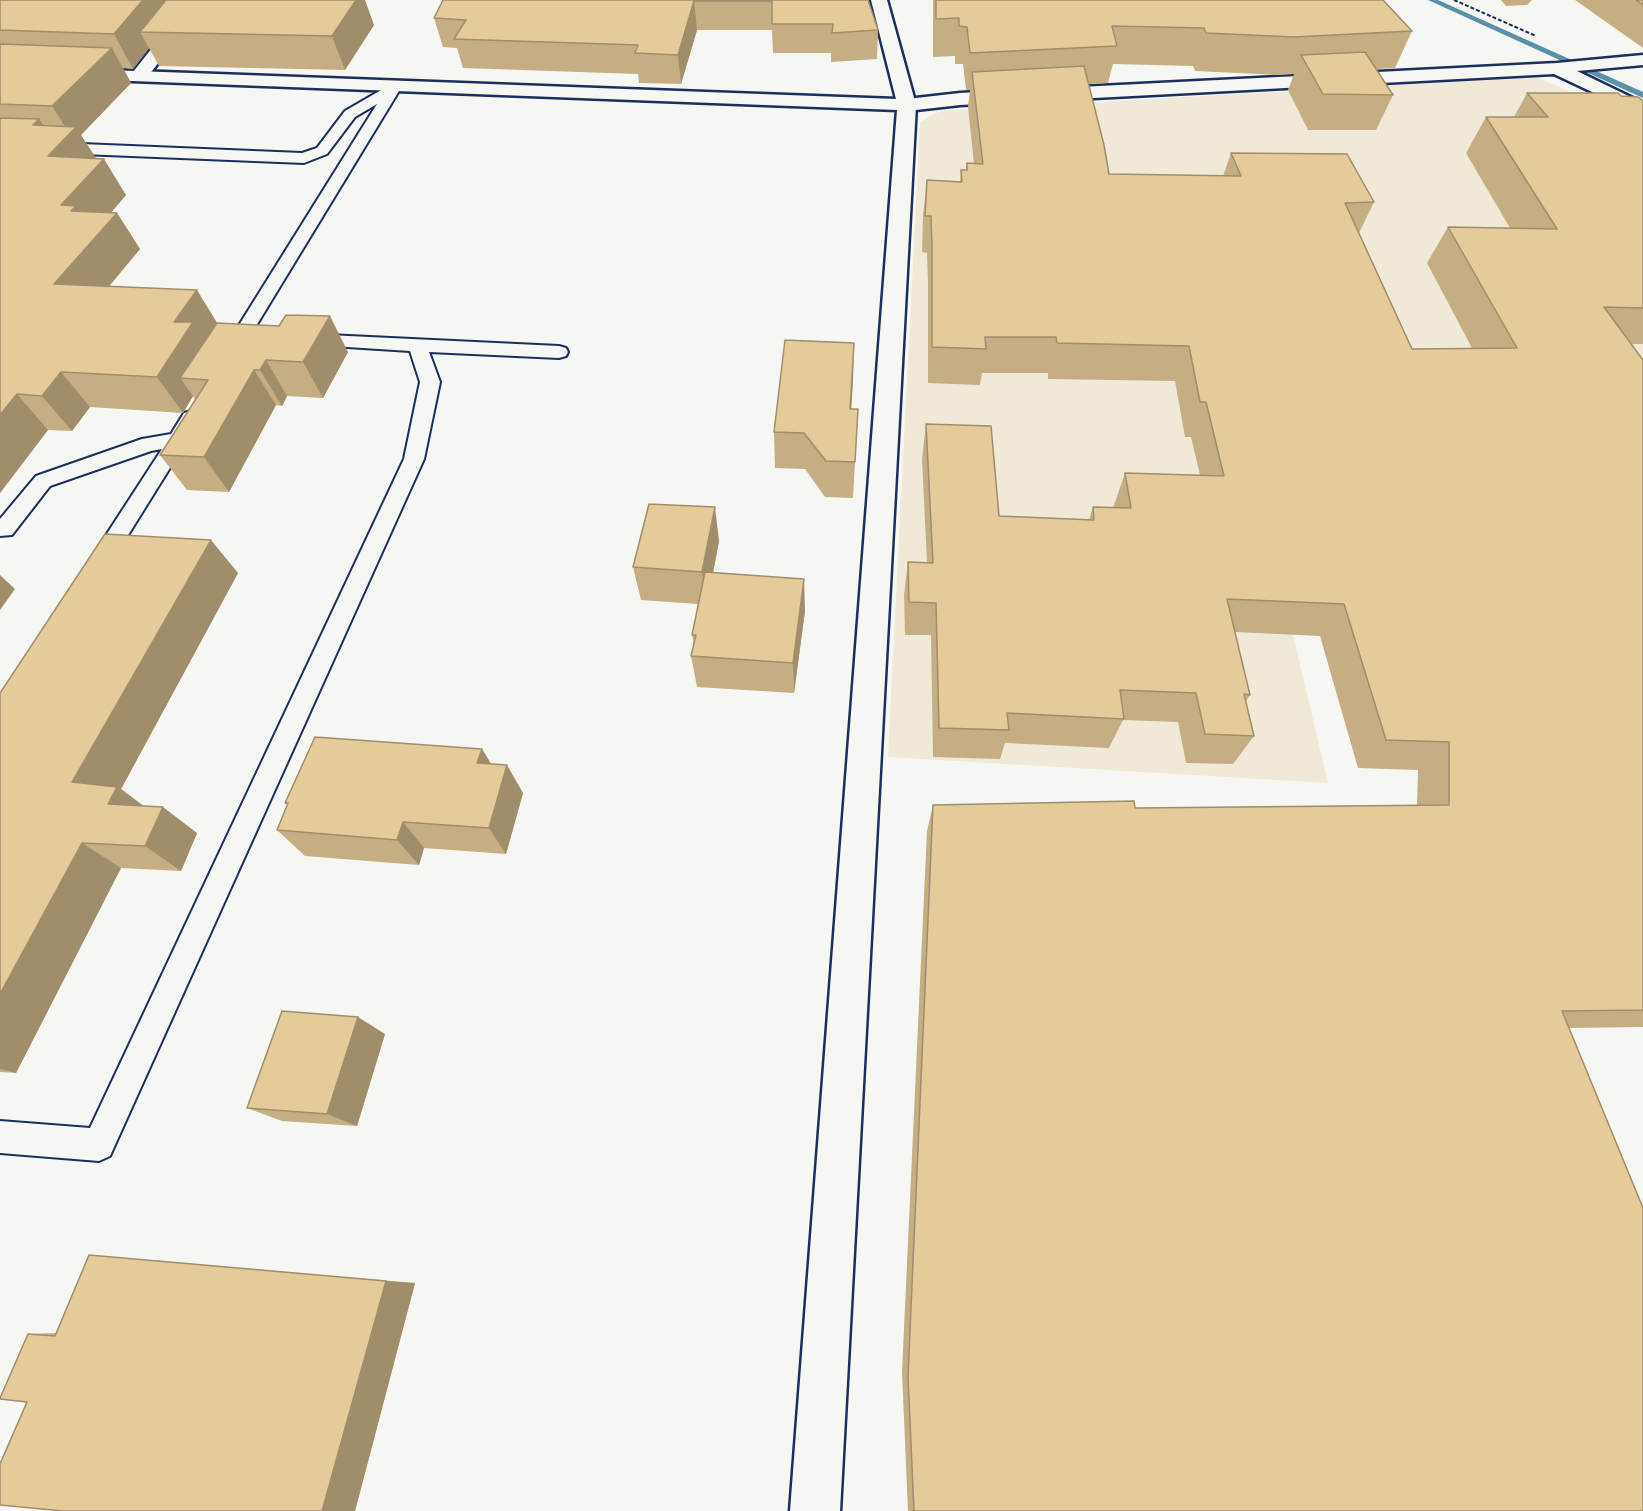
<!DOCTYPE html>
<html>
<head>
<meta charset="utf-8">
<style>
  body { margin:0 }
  canvas { display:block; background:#f6f6f2 }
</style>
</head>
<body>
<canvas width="1643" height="1511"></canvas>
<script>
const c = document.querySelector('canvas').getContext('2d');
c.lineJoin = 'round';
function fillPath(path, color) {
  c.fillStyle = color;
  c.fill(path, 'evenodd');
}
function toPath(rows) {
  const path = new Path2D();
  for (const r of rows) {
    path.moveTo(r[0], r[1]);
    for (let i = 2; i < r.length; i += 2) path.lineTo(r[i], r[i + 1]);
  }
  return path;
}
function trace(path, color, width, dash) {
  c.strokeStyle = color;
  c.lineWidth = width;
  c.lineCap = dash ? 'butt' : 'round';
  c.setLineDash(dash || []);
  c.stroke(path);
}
fillPath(toPath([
  [1537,77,1643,125,1643,376,1230,368,1328,783,888,757,920,122,940,111]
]), '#f1e9d8');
fillPath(toPath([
  [1428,0,1438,0,1643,92,1643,98,1428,0]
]), '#5991a9');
const lane = toPath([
  [395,82,402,86,239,354,237,358,230,360,223,358,221,354,377,104,355,117,327,154,304,163,57,153,49,148,57,143,302,153,317,148,345,111,395,82],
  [307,334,559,346,566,348,568,352,566,356,559,358,429,352,440,382,424,459,110,1156,99,1161,0,1153,0,1121,90,1128,404,459,420,382,410,351,300,344,298,340,300,336,307,334],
  [191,411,198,413,201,418,107,569,99,571,91,569,88,563,162,449,151,451,50,486,12,535,0,536,0,519,36,476,142,439,171,434,184,413,191,411]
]);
const street = toPath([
  [190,0,207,0,145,80,133,80,130,76,133,72,190,0],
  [1643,55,1643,65,1577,71,1643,103,1643,116,1554,74,960,105,907,111,900,109,898,105,900,101,907,99,960,93,1557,63,1643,55]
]);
const secondary = toPath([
  [871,0,887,0,916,105,840,1511,790,1511,897,110,0,76,0,66,896,99,871,0]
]);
trace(lane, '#1b2f5e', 4);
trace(street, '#1b2f5e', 5);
trace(secondary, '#1b2f5e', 5);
trace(toPath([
  [1454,0,1536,36]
]), '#1b2f5e', 2, [4, 2]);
fillPath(lane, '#f6f6f2');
fillPath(street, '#f6f6f2');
fillPath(secondary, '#f6f6f2');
fillPath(toPath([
  [0,0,374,25,345,70,159,66,149,48,133,69,123,68,131,83,81,135,96,159,126,195,111,212,117,213,140,249,109,286,217,323,348,352,323,398,287,396,282,406,276,405,229,492,187,490,160,455,195,400,193,396,183,413,90,407,72,431,48,430,0,493],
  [443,0,868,0,878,30,877,59,831,62,831,53,773,53,772,30,697,30,681,84,639,83,638,74,463,68,457,48,443,47,434,18],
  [933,0,1383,0,1412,31,1395,68,1376,69,1393,95,1376,130,1308,130,1288,90,1294,74,1280,75,1195,71,1193,66,1113,64,1108,83,1089,84,1109,174,1223,176,1231,153,1374,202,1359,233,1412,349,1472,348,1427,263,1448,227,1510,228,1466,153,1486,117,1514,117,1527,93,1621,96,1643,101,1643,344,1631,344,1643,360,1643,1027,1569,1028,1643,1511,908,1511,902,1372,927,831,933,805,1135,808,1417,805,1418,770,1358,768,1320,636,1235,632,1250,695,1246,701,1254,736,1233,764,1186,763,1178,722,1123,720,1109,748,1005,743,1000,759,933,757,931,635,905,635,904,595,908,562,927,563,922,459,926,424,999,516,1089,520,1093,507,1113,508,1125,473,1200,475,1191,437,1185,437,1175,381,1048,379,1048,373,982,373,980,385,928,383,928,284,927,253,922,252,923,216,927,180,960,182,961,170,966,170,967,163,974,164,968,107,970,90,966,90,963,64,955,64,955,56,933,57],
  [1501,0,1532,0,1527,5,1506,6],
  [1575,0,1643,0,1643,48],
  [853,380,851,409,858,409,853,498,825,497,805,469,775,468,774,432],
  [719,541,713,573,805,611,794,693,697,687,691,656,694,645,692,635,698,604,641,600,633,567],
  [238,573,121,789,143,806,197,833,181,871,121,868,16,1073,0,1072,0,693],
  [482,749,491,764,523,793,506,854,424,848,419,865,305,856,277,830,288,805,285,803],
  [385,1034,357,1126,282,1121,247,1108],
  [89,1255,415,1283,355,1511,63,1511,27,1402,28,1334,56,1333]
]), '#c5ae84');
fillPath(toPath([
  [143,0,187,0,140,32,149,48,133,69,114,34],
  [356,0,365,0,374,25,345,70,332,36],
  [694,1,697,30,681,84,678,55],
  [112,48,131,83,81,135,99,163,48,156,33,125,39,119,57,147,70,134,52,106],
  [104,159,126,195,94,233,117,213,140,249,81,320,54,284,61,205],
  [197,290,219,326,180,378,193,396,183,413,157,377,174,322],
  [330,316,348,352,323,398,303,362],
  [854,343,853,380,849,446,850,409],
  [266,360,287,396,282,406,260,370],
  [254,370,276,405,229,492,204,457],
  [61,372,90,407,72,431,42,396],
  [17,394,48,430,0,493,0,415],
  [715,507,719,541,707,605,702,572],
  [211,540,238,573,121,789,153,813,110,809,72,782],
  [0,575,15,589,0,610],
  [804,579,805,611,794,693,793,663],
  [482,749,499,777,477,763],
  [507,765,523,793,506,854,489,828],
  [163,807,197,833,181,871,145,846],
  [403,822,424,848,419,865,397,840],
  [82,843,121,868,16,1073,0,1069,0,994],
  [358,1017,385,1034,357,1126,327,1114],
  [386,1281,415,1283,355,1511,322,1511]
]), '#a08d6c');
const building = toPath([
  [0,0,143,0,114,34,0,30,0,0],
  [166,0,356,0,332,36,140,32,166,0],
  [443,0,868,0,878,30,832,33,833,24,772,24,772,1,694,1,678,55,635,53,638,45,454,39,466,20,434,18,443,0],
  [936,0,1383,0,1412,31,1294,37,1206,33,1204,28,1112,26,1117,46,970,53,967,27,959,26,959,18,936,19,936,0],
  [1636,0,1643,0,1643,5,1636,0],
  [0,44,112,48,52,106,0,104,0,44],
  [1365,52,1393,95,1323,94,1301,55,1365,52],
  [1084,66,1104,145,1109,174,1241,176,1231,153,1347,154,1374,202,1345,203,1412,349,1517,348,1448,227,1557,229,1486,117,1548,117,1527,93,1618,93,1621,96,1638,97,1643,101,1643,308,1604,307,1643,360,1643,1010,1562,1011,1643,1208,1643,1511,914,1511,908,1377,933,805,1134,801,1135,808,1449,805,1449,742,1386,740,1344,604,1227,599,1250,695,1244,694,1254,736,1205,734,1196,693,1120,690,1124,719,1007,713,1009,730,939,728,936,603,909,602,908,562,933,563,926,424,991,426,999,516,1094,520,1093,507,1131,508,1125,473,1224,476,1206,402,1200,402,1189,346,1057,343,1056,337,985,337,986,349,932,347,932,247,931,216,925,216,927,180,962,182,961,170,967,170,967,163,983,164,972,72,1084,66],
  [0,118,39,119,33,125,76,127,48,156,104,159,61,205,76,206,71,211,117,213,54,284,197,290,174,322,193,322,157,377,61,372,42,396,17,394,0,415,0,118],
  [286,315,330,316,303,362,266,360,260,370,254,370,204,457,160,455,208,380,180,378,217,323,279,326,286,315],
  [785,340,854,343,850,409,858,409,855,462,826,461,804,433,774,432,785,340],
  [649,504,715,507,702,572,633,567,649,504],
  [105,534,211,540,72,782,117,787,108,804,163,807,145,846,82,843,0,994,0,693,105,534],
  [705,572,804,579,793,663,691,656,696,635,692,635,705,572],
  [315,737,482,749,477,763,507,765,489,828,403,822,397,840,277,830,288,803,285,803,315,737],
  [282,1011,358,1017,327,1114,247,1108,282,1011],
  [89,1255,386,1281,322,1511,63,1511,0,1505,0,1464,27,1402,0,1399,0,1398,28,1334,55,1336,89,1255]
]);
fillPath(building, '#e5ca9a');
trace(building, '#a08d6c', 1.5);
</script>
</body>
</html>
